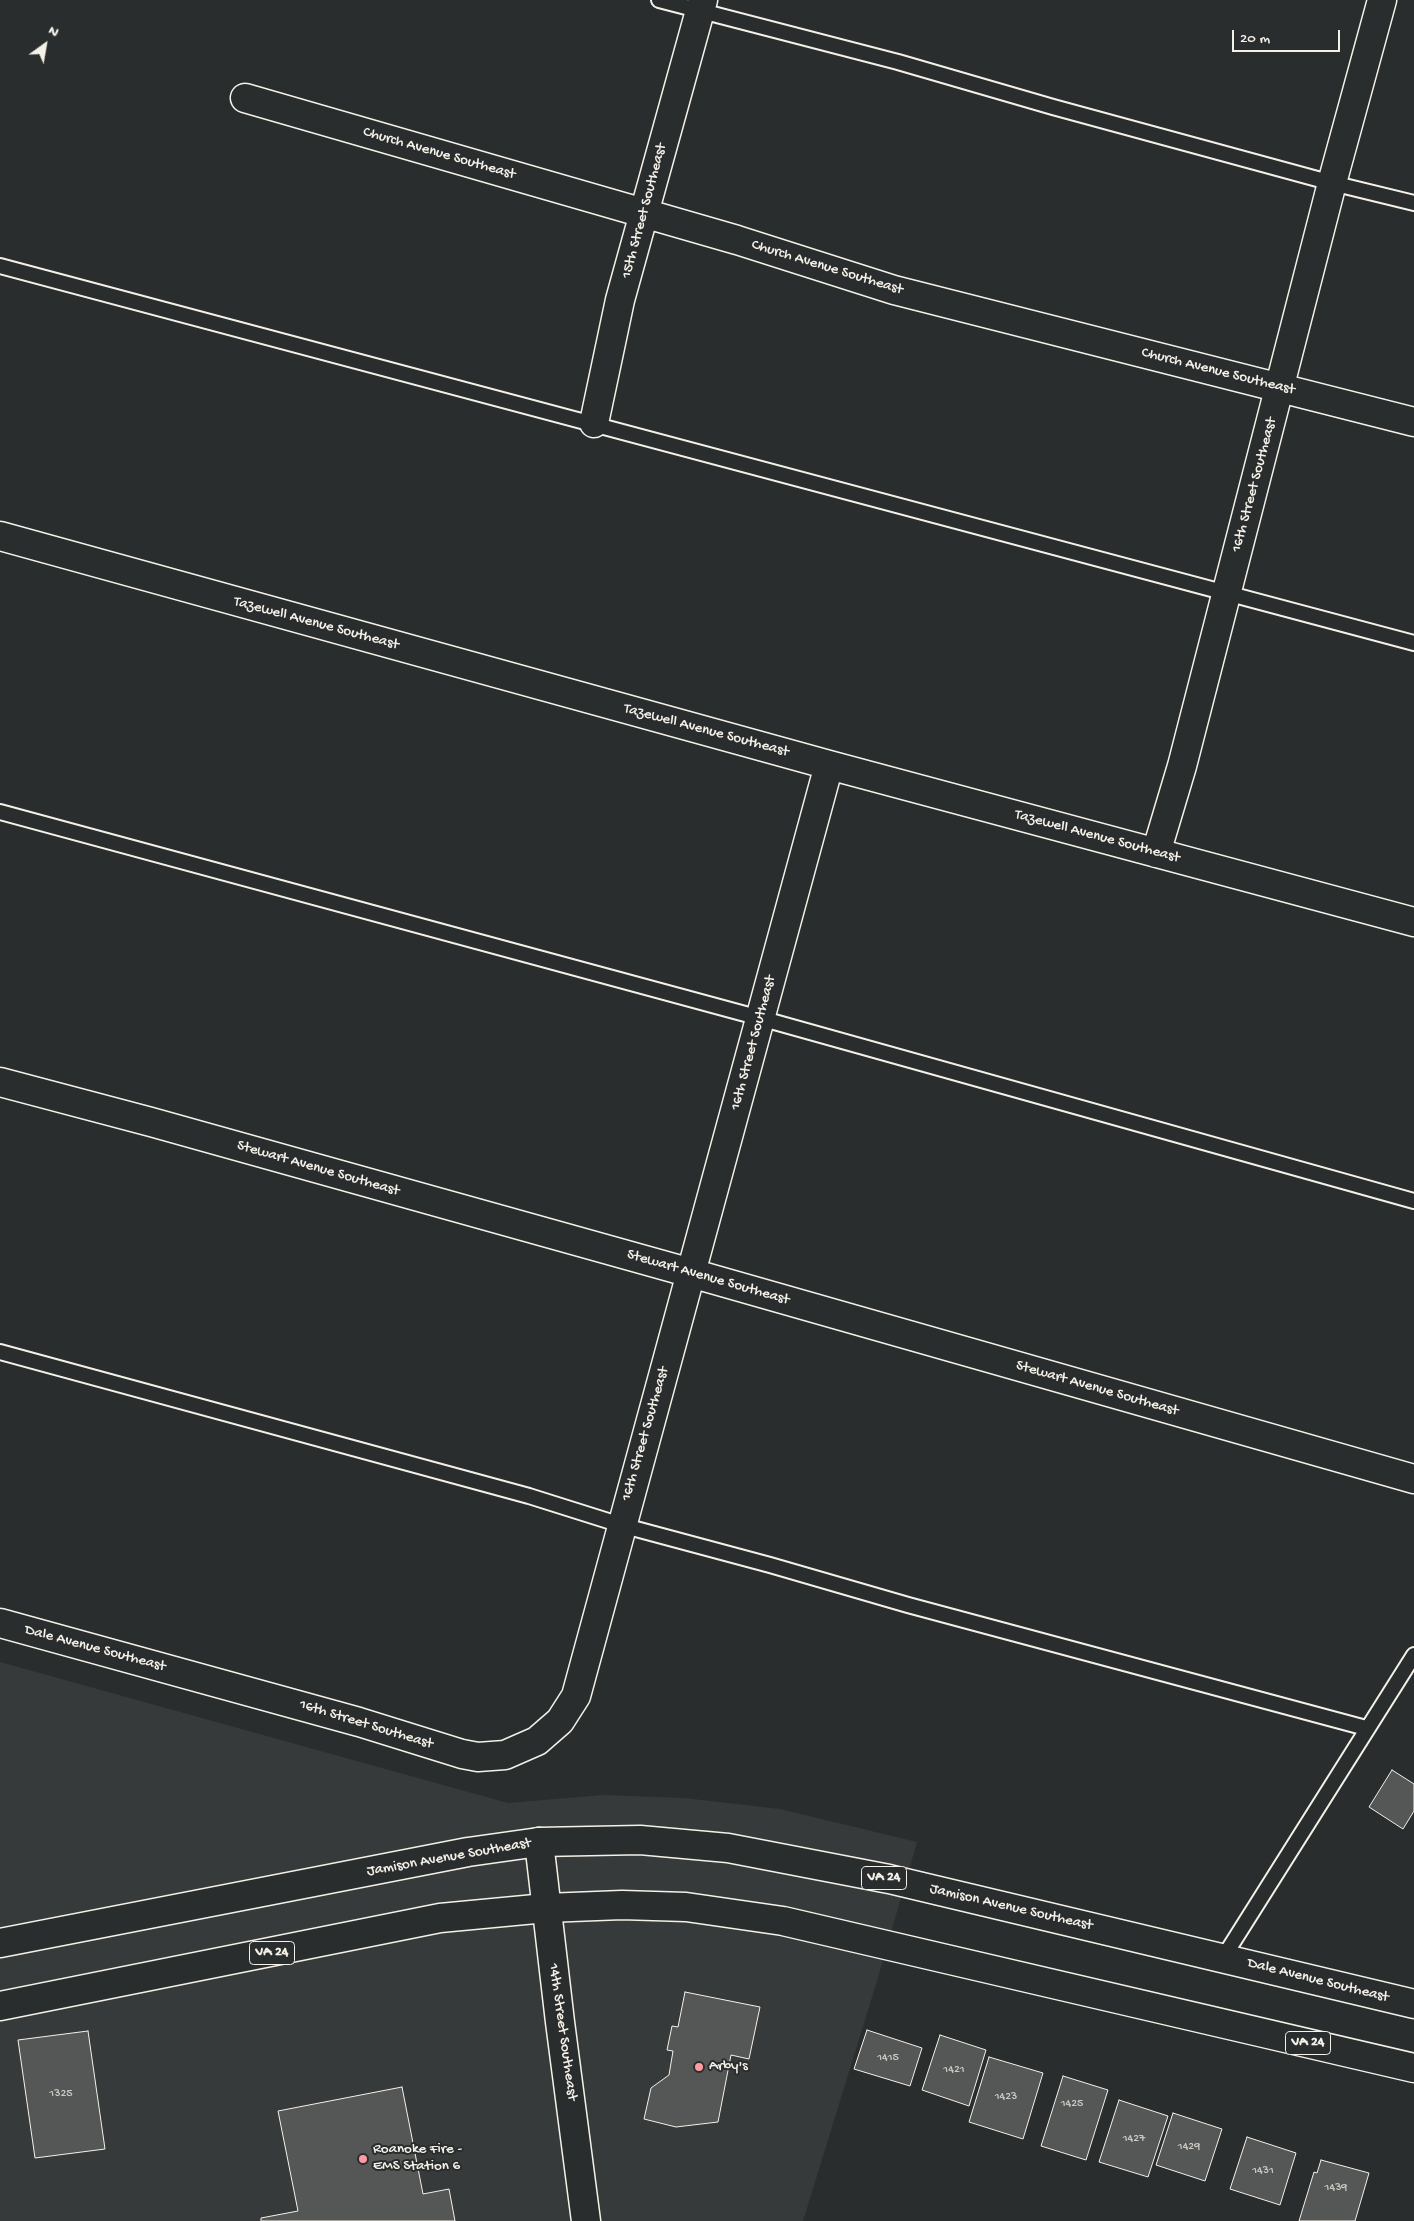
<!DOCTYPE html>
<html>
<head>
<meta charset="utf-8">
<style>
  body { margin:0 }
  #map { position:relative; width:1414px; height:2221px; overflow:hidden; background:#2a2d2e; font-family:"Gochi Hand",sans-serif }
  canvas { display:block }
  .north { position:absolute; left:20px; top:20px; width:50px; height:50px; -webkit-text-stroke:4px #2a2d2e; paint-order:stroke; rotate:32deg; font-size:14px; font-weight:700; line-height:20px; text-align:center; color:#f4f1e8 }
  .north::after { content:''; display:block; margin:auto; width:18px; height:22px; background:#f4f1e8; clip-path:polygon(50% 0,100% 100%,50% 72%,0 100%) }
  .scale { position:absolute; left:1232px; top:30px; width:108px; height:22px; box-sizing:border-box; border:2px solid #f4f1e8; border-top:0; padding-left:6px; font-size:15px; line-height:18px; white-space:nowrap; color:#f4f1e8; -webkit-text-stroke:4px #2a2d2e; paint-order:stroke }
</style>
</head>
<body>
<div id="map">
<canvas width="1414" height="2221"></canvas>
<div class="north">N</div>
<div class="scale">20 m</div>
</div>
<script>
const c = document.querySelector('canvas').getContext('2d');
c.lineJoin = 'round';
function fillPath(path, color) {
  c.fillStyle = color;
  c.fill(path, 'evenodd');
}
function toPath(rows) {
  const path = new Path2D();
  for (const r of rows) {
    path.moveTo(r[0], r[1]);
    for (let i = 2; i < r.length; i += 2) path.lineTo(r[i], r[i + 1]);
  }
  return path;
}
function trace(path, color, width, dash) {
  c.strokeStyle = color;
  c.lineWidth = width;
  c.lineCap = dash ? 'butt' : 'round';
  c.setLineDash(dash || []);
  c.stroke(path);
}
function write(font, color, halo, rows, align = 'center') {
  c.font = font + ' "Gochi Hand",sans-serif';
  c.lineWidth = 4;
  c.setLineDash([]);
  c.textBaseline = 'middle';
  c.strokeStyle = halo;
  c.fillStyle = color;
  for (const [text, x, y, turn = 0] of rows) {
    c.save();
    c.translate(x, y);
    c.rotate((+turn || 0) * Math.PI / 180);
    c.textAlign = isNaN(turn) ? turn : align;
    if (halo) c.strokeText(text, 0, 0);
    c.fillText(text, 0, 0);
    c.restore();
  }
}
fillPath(toPath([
  [0,1662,508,1803,603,1795,684,1798,780,1809,917,1842,877,1981,803,2221,0,2221]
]), '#373a3a');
const building = toPath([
  [1392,1770,1414,1784,1414,1811,1403,1829,1369,1807,1392,1770],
  [685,1992,760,2007,749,2059,731,2055,718,2122,676,2127,644,2119,651,2088,669,2075,673,2051,667,2050,672,2026,678,2027,685,1992],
  [867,2030,922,2048,910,2086,854,2069,867,2030],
  [88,2031,105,2149,35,2158,18,2040,88,2031],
  [940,2035,986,2050,969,2106,922,2090,940,2035],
  [989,2057,1043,2073,1023,2139,969,2122,989,2057],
  [1063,2076,1108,2090,1086,2160,1041,2146,1063,2076],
  [402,2087,423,2194,449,2189,455,2221,261,2221,261,2218,298,2211,278,2111,402,2087],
  [1119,2100,1168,2116,1148,2177,1099,2162,1119,2100],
  [1173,2113,1222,2129,1205,2181,1156,2165,1173,2113],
  [1247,2137,1296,2153,1280,2205,1230,2189,1247,2137],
  [1321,2160,1369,2173,1355,2221,1299,2221,1314,2172,1317,2173,1321,2160]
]);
fillPath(building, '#555756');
trace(building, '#f4f1e8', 1);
const lane = toPath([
  [659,0,898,62,1053,107,1332,183,1414,203],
  [0,266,1414,643],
  [0,812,760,1018,1414,1201],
  [0,1352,529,1496,621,1525,770,1565,908,1605,1366,1728],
  [1223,1958,1414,1655]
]);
const street = toPath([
  [245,98,737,240,894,290,1414,422],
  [594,423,620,300,703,0],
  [0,536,829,765,1414,922],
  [1156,853,1182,766,1332,183,1382,0],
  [0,1082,151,1122,691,1273,1414,1479],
  [0,1623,359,1722,462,1754,478,1757,505,1755,537,1741,560,1721,576,1696,829,765],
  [539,1842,560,2022,586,2221]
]);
const primary = toPath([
  [0,1943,468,1852,539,1842,640,1840,728,1848,889,1879,1414,2004],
  [0,2006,440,1918,546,1908,622,1905,686,1907,783,1921,1414,2068]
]);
trace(lane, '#f4f1e8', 18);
trace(street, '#f4f1e8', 31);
trace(primary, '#f4f1e8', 31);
trace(lane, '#2a2d2e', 14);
trace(street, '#2a2d2e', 28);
trace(primary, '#2a2d2e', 28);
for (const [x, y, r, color] of [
  [699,2067,5,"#ff9aa2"],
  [363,2159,5,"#ff9aa2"]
]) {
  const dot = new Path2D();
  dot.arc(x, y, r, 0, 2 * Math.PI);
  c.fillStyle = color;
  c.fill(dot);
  trace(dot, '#2a2d2e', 2);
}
write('12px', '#cccac4', null, [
  ["1415",888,2058],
  ["1421",954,2070],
  ["1325",61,2094],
  ["1423",1006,2097],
  ["1425",1072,2104],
  ["1427",1134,2139],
  ["1429",1189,2147],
  ["1431",1263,2171],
  ["1439",1336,2188]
]);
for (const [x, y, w] of [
  [884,1878,45],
  [272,1953,45],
  [1308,2043,45]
]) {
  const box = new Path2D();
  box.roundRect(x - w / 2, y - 11.5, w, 23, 4);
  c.fillStyle = '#2a2d2e';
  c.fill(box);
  trace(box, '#f4f1e8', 1);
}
write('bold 14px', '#f4f1e8', null, [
  ["VA 24",884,1878],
  ["VA 24",272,1953],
  ["VA 24",1308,2043]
]);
write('15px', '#f4f1e8', '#2a2d2e', [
  ["Church Avenue Southeast",439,154,16],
  ["15th Street Southeast",645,211,-75],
  ["Church Avenue Southeast",827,268,17],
  ["Church Avenue Southeast",1218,372,14],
  ["16th Street Southeast",1255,485,-75],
  ["Tazewell Avenue Southeast",316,624,15],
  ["Tazewell Avenue Southeast",706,731,15],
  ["Tazewell Avenue Southeast",1097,837,15],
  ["16th Street Southeast",754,1043,-75],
  ["Stewart Avenue Southeast",318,1169,16],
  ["Stewart Avenue Southeast",708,1278,16],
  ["Stewart Avenue Southeast",1097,1389,16],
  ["16th Street Southeast",646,1434,-74],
  ["Dale Avenue Southeast",95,1649,15],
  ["16th Street Southeast",366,1725,17],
  ["Jamison Avenue Southeast",449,1858,-10],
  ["Jamison Avenue Southeast",1011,1908,13],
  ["Dale Avenue Southeast",1318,1981,14],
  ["14th Street Southeast",562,2032,82]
]);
write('15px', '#f4f1e8', '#2a2d2e', [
  ["Arby's",709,2067],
  ["Roanoke Fire -",373,2150],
  ["EMS Station 6",373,2167]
], 'left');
</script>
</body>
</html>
